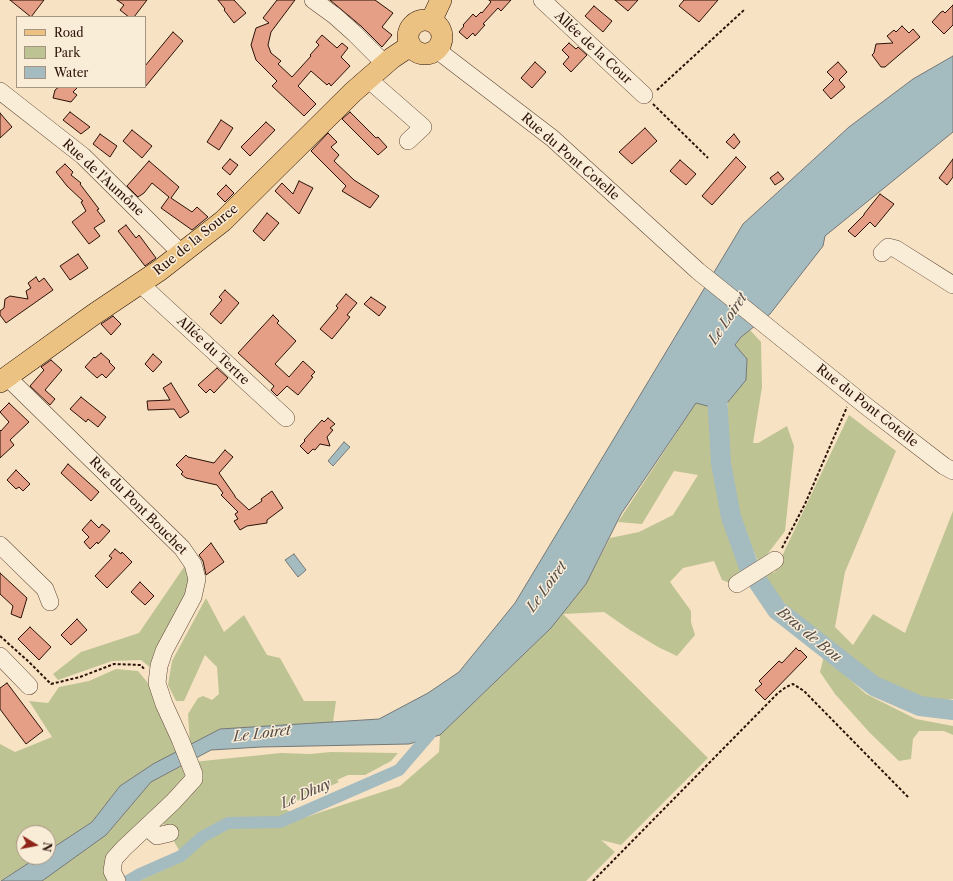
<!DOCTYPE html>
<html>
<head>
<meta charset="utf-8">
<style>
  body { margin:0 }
  #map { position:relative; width:953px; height:881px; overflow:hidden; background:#f7e3c3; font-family:"Libre Caslon Text",serif }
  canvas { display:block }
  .legend { position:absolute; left:16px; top:16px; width:130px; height:72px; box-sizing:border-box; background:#faedd8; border:1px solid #a79584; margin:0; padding:5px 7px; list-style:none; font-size:12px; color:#2b1107 }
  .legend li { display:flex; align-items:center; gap:8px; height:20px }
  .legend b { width:20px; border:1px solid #a79584 }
  .north { position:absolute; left:16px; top:825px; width:40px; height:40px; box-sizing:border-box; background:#faedd8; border:1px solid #a79584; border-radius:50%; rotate:100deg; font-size:11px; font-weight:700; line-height:16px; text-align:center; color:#2b1107 }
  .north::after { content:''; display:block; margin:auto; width:14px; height:18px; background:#8f2418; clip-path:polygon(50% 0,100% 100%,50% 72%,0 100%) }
</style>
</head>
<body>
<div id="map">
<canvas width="953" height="881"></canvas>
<ul class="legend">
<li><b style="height:5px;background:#ecc282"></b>Road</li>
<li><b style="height:11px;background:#bec393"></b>Park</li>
<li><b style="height:11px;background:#a4bbc0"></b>Water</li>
</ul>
<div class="north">N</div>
</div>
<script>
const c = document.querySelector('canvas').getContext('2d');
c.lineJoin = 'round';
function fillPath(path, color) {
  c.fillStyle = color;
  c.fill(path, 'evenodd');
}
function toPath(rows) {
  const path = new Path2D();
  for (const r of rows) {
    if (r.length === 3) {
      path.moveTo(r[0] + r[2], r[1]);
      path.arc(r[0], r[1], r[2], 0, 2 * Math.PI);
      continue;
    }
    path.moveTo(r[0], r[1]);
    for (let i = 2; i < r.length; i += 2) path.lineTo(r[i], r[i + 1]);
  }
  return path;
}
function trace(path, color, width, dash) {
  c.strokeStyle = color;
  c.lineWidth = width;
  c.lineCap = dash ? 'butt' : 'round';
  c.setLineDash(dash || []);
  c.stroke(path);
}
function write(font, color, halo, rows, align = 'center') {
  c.font = font + ' "Libre Caslon Text",serif';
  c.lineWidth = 3;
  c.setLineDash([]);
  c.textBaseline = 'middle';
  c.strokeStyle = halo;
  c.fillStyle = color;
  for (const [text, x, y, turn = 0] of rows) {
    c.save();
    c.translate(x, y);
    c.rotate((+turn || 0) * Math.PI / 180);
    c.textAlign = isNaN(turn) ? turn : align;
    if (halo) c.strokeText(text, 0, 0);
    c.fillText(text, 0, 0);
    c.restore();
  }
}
fillPath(toPath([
  [750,330,761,342,762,387,753,443,758,443,787,426,794,446,785,531,763,560,774,573,849,415,896,451,845,572,835,627,853,645,873,614,905,633,953,511,953,699,945,700,926,699,885,683,861,668,796,614,779,598,766,581,734,503,727,428,728,402,746,380,747,359,735,346,741,337],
  [696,403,711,407,714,471,741,574,730,583,722,580,714,561,683,568,670,582,691,611,691,622,695,635,677,656,658,647,630,630,604,612,563,614,708,758,621,845,601,840,615,852,586,881,139,881,185,860,161,820,193,762,281,753,310,754,331,752,398,753,391,761,365,775,348,775,337,780,339,782,335,784,327,787,283,808,303,818,400,786,439,752,440,735,551,628,586,584,610,538,639,532,673,515,698,475,674,471,642,524,618,522],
  [186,564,192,585,151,668,141,660,112,661,58,680,53,674,81,652,139,633],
  [206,598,224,632,244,615,267,655,280,658,304,701,336,701,333,722,220,729,190,745,188,714,198,698,203,696,212,700,219,694,217,667,205,655,184,701,176,701,168,685,172,661],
  [824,656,866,694,916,719,953,726,953,735,944,731,919,731,913,739,911,759,899,761,870,733,835,694,820,672],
  [116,669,138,671,153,689,177,752,153,764,120,786,92,822,48,851,48,833,24,833,24,857,38,857,0,881,0,744,15,752,52,737,29,701,48,703,59,687,89,681],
  [182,766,187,782,123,842,112,881,42,881,106,835,151,782]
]), '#bec393');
const water = toPath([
  [953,56,953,132,825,236,823,246,770,314,741,337,735,345,747,359,746,380,728,402,711,407,696,403,621,514,586,584,551,628,440,735,409,744,261,747,211,750,151,782,106,835,42,881,1,881,38,857,48,857,48,851,92,822,120,786,153,764,220,729,379,719,428,693,459,672,515,603,743,224,849,127,913,79,953,56],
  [344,442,350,447,333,466,328,461,344,442],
  [294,554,306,570,298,577,285,560,294,554]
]);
fillPath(water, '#a4bbc0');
trace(water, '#747776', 1);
trace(toPath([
  [128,881,140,874,181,856,202,837,228,823,280,822,399,770,430,734,432,727]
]), '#a4bbc0', 12);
trace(toPath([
  [718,378,717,393,721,463,731,517,750,570,777,610,874,686,920,706,953,710]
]), '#a4bbc0', 20);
const building = toPath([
  [10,0,44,0,31,17,10,0],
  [117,0,147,0,134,17,129,17,120,10,124,5,117,0],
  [218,0,234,0,246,13,234,23,224,10,225,9,218,0],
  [277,0,295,0,271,32,268,45,271,53,281,61,278,64,292,77,311,56,310,55,319,45,316,42,322,35,337,48,342,43,348,48,341,57,350,66,331,86,329,83,327,85,311,71,298,86,316,104,304,116,272,86,277,81,256,60,251,45,256,28,269,23,263,18,277,0],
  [330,0,375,0,393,13,382,27,392,35,382,47,361,26,330,0],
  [489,0,511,0,501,11,498,8,483,24,485,25,475,36,473,33,467,39,459,32,464,26,463,25,473,14,476,17,481,12,482,13,491,2,489,0],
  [615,0,638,0,628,11,615,0],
  [684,0,718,0,699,22,679,6,684,0],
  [953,5,953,25,944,34,932,22,941,12,943,11,945,13,953,5],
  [594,6,612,21,603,32,585,16,594,6],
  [902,26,909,33,913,29,920,37,885,67,881,67,872,55,874,53,876,44,893,43,887,36,894,30,896,32,902,26],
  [173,32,183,41,145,87,145,66,173,32],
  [569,43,576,49,578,47,587,55,571,72,563,64,569,57,562,50,569,43],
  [535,62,546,72,532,88,521,78,535,62],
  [838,62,847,72,839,80,845,87,831,99,823,90,834,79,827,72,838,62],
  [59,87,78,87,73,92,77,95,71,102,53,98,55,90,59,87],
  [70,112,90,127,81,134,63,120,70,112],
  [350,112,376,138,378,137,387,147,378,155,342,119,350,112],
  [0,113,12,127,0,138,0,113],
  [221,120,233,128,219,150,207,142,221,120],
  [266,122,275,130,250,156,241,147,266,122],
  [645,128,657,141,632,164,619,152,645,128],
  [132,130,152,146,142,158,123,141,132,130],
  [328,133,337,142,331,147,339,155,334,161,354,180,379,196,370,208,342,191,346,186,311,151,328,133],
  [100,134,117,146,110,157,93,144,100,134],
  [734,134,740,142,734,149,726,142,734,134],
  [736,157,746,167,712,205,702,196,736,157],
  [230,159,238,165,230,175,222,168,230,159],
  [953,159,953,177,947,185,939,178,953,159],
  [680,160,696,174,686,185,670,171,680,160],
  [149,161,179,187,171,198,192,212,197,207,208,217,192,230,161,208,169,197,152,183,144,193,138,197,127,186,149,161],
  [65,164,73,172,71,175,81,183,80,184,99,209,97,210,105,221,94,228,100,236,89,244,72,222,86,211,81,202,83,201,67,186,56,172,65,164],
  [778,172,784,179,775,185,770,178,778,172],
  [299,181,313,188,299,214,275,191,282,183,293,194,299,181],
  [226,185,234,193,225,202,217,194,226,185],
  [880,194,894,204,875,227,870,222,855,237,848,231,864,215,864,214,880,194],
  [267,213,279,223,264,241,253,231,267,213],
  [126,225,136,238,139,235,156,258,145,266,118,231,126,225],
  [78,254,88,268,70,280,60,266,78,254],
  [36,277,39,282,44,278,53,290,6,323,0,315,0,311,4,308,5,299,10,296,28,299,26,291,31,288,28,283,36,277],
  [225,290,239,303,221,324,210,314,222,300,219,297,225,290],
  [346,294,357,303,347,315,350,317,332,339,320,329,338,308,336,306,346,294],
  [371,297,386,307,379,316,364,304,371,297],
  [273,315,279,321,277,323,296,341,275,364,289,377,303,361,315,372,311,376,313,377,298,395,287,386,277,396,271,390,274,386,238,353,273,315],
  [113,316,121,324,111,335,101,324,113,316],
  [101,353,110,361,109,362,115,368,106,378,102,374,97,378,85,367,94,357,95,358,101,353],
  [153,354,162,362,153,372,145,364,153,354],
  [51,360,62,370,45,390,55,399,50,405,30,386,44,370,41,367,51,360],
  [217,368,228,378,214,393,210,389,206,393,198,385,217,368],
  [171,383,189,412,180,418,174,409,148,410,147,401,170,400,163,388,171,383],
  [81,397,106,417,98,427,88,419,86,422,70,409,81,397],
  [9,403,29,422,10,440,14,445,0,458,0,430,1,431,9,422,0,412,9,403],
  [328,418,335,424,330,428,333,430,327,437,330,446,320,444,315,450,313,449,308,454,300,446,305,441,304,440,322,420,324,422,328,418],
  [225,450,233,457,219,473,235,496,235,497,249,510,262,501,261,499,272,491,283,508,267,520,267,523,247,526,240,530,234,521,238,519,235,514,238,512,221,495,223,493,217,485,186,478,181,474,183,472,176,465,186,455,188,457,214,463,225,450],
  [68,464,99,492,91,501,61,473,68,464],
  [16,470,30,484,23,491,19,487,16,489,7,480,16,470],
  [91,520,99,528,102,524,110,531,98,544,97,542,90,549,84,542,89,537,82,530,91,520],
  [211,543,224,562,206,575,203,561,199,555,211,543],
  [115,549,121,554,122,552,132,562,107,588,95,576,112,558,109,556,115,549],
  [0,573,27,598,21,618,11,614,13,606,0,594,0,573],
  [140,582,154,596,145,605,131,592,140,582],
  [77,619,87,630,71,645,61,635,77,619],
  [30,627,51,647,39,660,18,639,30,627],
  [796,648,799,651,800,650,807,657,765,700,755,690,762,684,759,681,779,661,782,663,796,648],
  [7,683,43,731,26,744,0,709,0,688,7,683]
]);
fillPath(building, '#e49f86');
trace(building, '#2b1107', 1);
const minor = toPath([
  [313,0,335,16,354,33,385,64],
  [542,0,644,95],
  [437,50,552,138,698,271,866,406,944,466,953,471],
  [368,79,423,127,408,141],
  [0,91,83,156,182,254],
  [882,253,888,247,896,249,953,285],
  [144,281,148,291,286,418],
  [7,377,182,548,193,564,197,579,193,597,164,651,159,666,157,683,164,704,180,739,194,774,194,779,173,802,124,848,114,859,112,871,117,881],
  [0,545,45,589,50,602],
  [737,584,775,560],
  [0,656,29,686],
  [147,827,157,836,170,833]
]);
const major = toPath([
  [425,37,17],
  [431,21,441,0],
  [0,382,93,315,160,270,223,221,353,92,392,58,410,46]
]);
trace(minor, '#5e4636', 18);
trace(major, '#2b1107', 22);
trace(toPath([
  [447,25,448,40],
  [405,32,411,21,416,18],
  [418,60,429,61],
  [657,90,744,10],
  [653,104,708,158],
  [782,548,805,504,847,407],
  [0,636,29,662,51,684,80,677,114,664,141,665,144,669],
  [593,881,778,693,786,687,793,684,804,691,909,798]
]), '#2b1107', 2, [3, 2]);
trace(minor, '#faedd8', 17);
trace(major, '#ecc282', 21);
write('13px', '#2b1107', '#faedd8', [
  ["Allée de la Cour",593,48,43],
  ["Rue du Pont Cotelle",570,157,41],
  ["Rue de l'Aumône",103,178,43],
  ["Rue de la Source",196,240,-39],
  ["Allée du Tertre",213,351,43],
  ["Rue du Pont Cotelle",867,406,38],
  ["Rue du Pont Bouchet",138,506,45]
]);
write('italic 14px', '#554c48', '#faedd8', [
  ["Le Loiret",728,319,-56],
  ["Le Loiret",547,587,-54],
  ["Bras de Bou",809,635,39],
  ["Le Loiret",262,734,-7],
  ["Le Dhuy",306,794,-24]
]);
</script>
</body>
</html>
